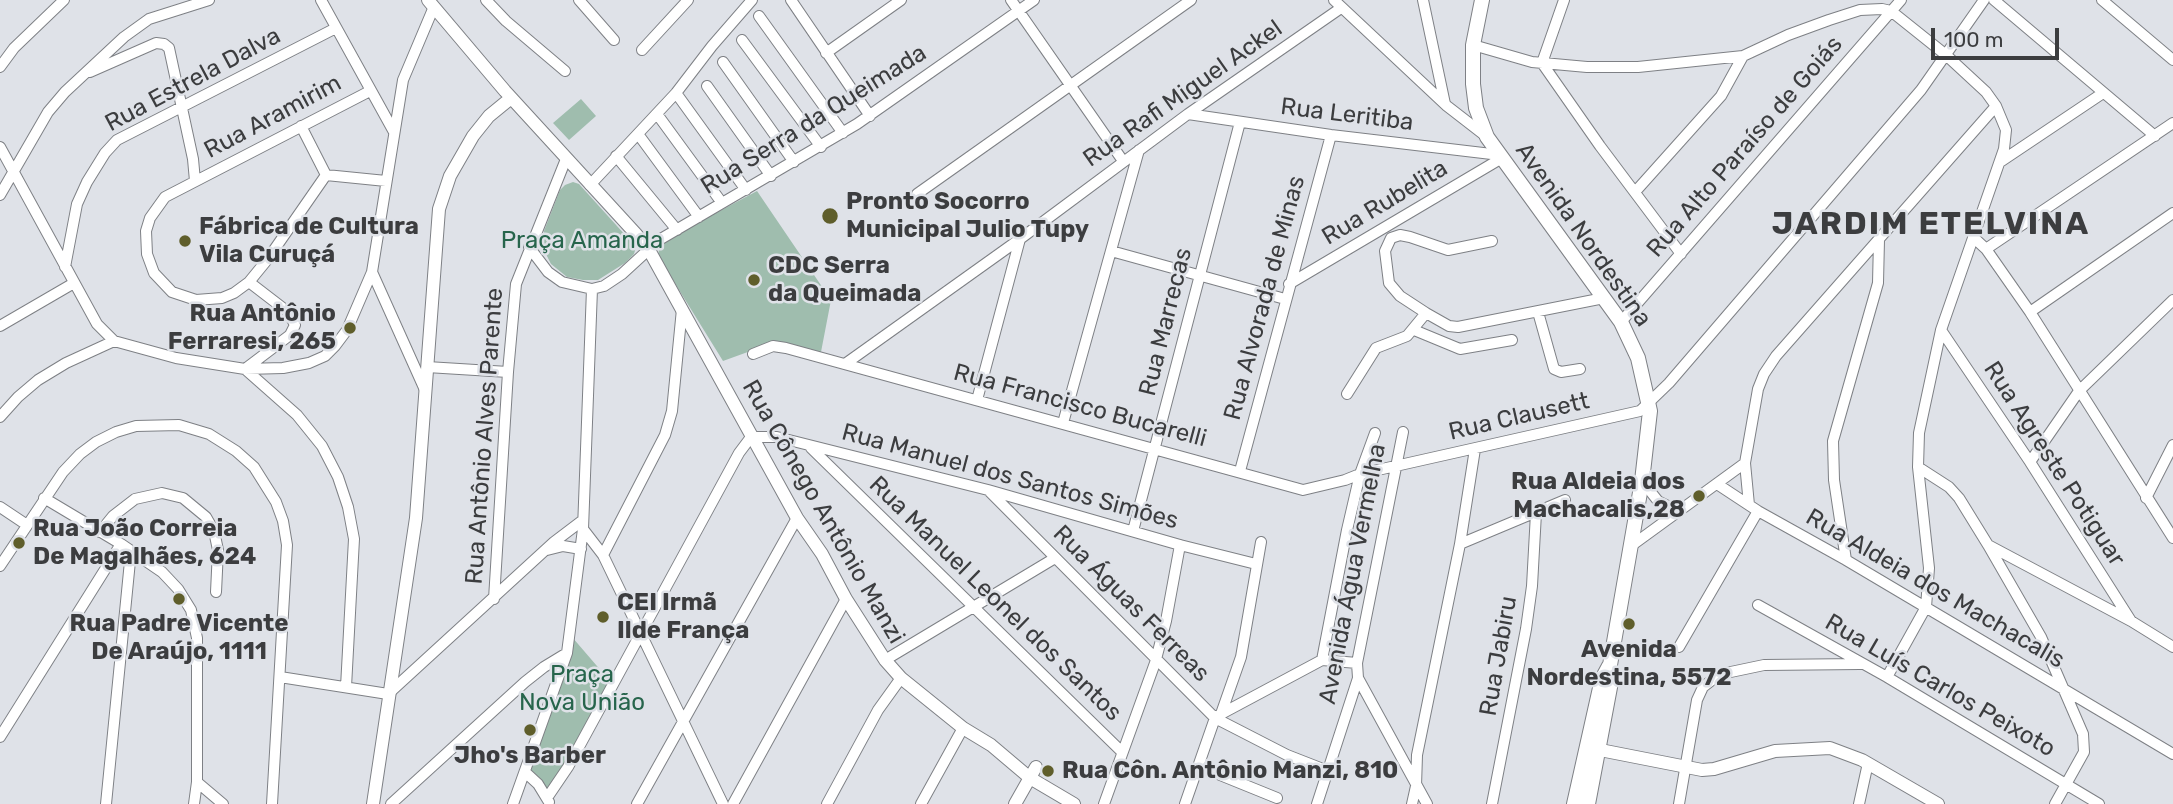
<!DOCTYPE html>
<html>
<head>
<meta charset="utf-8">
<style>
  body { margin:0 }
  #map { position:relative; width:2173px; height:804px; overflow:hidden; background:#dfe2e8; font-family:Rubik,sans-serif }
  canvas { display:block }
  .scale { position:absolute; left:1931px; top:28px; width:128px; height:32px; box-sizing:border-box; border:4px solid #3c3d3f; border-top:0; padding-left:9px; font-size:21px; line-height:24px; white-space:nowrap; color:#3c3d3f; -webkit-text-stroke:5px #dfe2e8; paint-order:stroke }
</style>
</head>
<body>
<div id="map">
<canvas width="2173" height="804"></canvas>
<div class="scale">100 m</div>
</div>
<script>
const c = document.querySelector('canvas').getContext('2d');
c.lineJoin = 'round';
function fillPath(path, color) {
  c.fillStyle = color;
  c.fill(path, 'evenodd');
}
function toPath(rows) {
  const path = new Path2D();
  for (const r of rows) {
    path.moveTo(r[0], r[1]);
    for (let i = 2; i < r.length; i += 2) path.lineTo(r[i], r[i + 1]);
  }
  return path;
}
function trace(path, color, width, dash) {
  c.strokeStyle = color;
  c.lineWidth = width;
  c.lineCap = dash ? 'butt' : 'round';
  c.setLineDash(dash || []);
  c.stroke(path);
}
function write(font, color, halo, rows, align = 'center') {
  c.font = font + ' Rubik,sans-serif';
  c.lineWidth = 5;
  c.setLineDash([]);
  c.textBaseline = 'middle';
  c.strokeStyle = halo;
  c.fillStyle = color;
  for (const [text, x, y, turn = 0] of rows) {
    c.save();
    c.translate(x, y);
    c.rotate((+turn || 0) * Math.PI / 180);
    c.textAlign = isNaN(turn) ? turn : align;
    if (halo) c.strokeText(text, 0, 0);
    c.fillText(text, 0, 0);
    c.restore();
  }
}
fillPath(toPath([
  [581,99,596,116,569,140,553,123],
  [573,182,579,184,636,247,634,254,625,263,598,280,583,280,567,277,551,264,544,250,544,231,560,190,565,185],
  [757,191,831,300,821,352,778,341,723,361,658,256,660,243],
  [572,637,603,673,617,678,548,797,526,771]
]), '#9fbdae');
const minor = toPath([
  [321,0,394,132],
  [486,0,506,21,565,71],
  [579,0,614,40],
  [791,0,870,116],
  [1011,0,1123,161],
  [1334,0,1447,106,1487,137],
  [1423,0,1445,104],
  [1564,0,1542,63,1600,146,1681,254],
  [1994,0,2155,136],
  [2102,0,2173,60],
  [759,16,843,133],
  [742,40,821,147],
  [1473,45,1532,62,1587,67,1638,67,1743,56,1788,35,1829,20,1860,10,1882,9,1891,11,1946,55,1986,92,1996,106,2006,130,2004,149,1941,330,1919,433,1918,467,1929,568,1926,607,1887,677],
  [642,50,688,0],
  [826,53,901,0],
  [723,62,794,162],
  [0,67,14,48,64,0],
  [90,72,156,43,164,44,169,48,193,159,195,181],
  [707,86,771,176],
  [676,93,746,190],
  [657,114,722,203],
  [1188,114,1331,135,1500,155],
  [301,126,326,175],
  [638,134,699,217],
  [0,147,97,324,114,341,176,358,245,369,283,368,309,363,325,356,335,346,347,330,372,272,403,80,433,9],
  [616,156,677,230],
  [2000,162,2103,93],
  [326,175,267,260,249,282,234,293,222,298,196,300,172,292,154,273,147,254,146,231,150,218,165,197,370,91],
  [326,175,386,181],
  [590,185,676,93,712,46,752,0],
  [1635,192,1721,96,1743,56],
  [917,194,1191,0],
  [0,195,48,112,65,92,124,37,149,19,209,0],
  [1973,237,1986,249,2030,312,2173,538],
  [1492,241,1448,250,1410,237,1400,235,1391,238,1385,251,1389,283,1400,296,1426,313,1449,326,1458,327,1604,298],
  [529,247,548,272,562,282,592,289,604,286,622,274,659,240,857,124,1034,0],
  [1986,249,2173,123],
  [1111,251,1285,299],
  [65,267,77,204,87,182,105,153,117,140,336,28],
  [372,272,425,390],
  [249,282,288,312,295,325,290,335,245,369,297,415,322,446,338,477,348,507,354,539,346,687],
  [1289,284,1502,158],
  [1538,312,1554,369,1561,372,1580,369],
  [2030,312,2173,213],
  [1621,322,1901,0],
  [0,326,74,283],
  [1414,330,1460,349,1512,340],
  [1941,330,2030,462,2131,621],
  [753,354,773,346,786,348,1303,490,1345,480,1360,474,1640,411,1669,383,1921,90,1984,0],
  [845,364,1020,239,1188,114,1341,8],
  [427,367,508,372],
  [1347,394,1376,348,1407,336,1426,313],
  [977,400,1020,239],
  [0,417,18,397,38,380,66,363,114,341],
  [1063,423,1139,150],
  [811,448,1122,752],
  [2030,462,2079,391,2173,300],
  [1918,467,1949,487,1959,498,1988,545,2041,637,2083,734,2084,752,2055,804],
  [1240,471,1331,135],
  [1642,481,1658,501,1678,511],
  [1717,484,1758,511,1846,560,2173,754],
  [990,492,1215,718,1287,755,1328,771],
  [44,498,121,544,162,572,178,589,191,610,197,638,197,782,194,804],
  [2146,498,2173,445],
  [1749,505,1745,463,1758,389,1764,374,1776,356,1996,106],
  [0,507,27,525],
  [583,529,603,555,723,804],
  [1133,531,1240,122],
  [100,532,113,516,135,499,162,493,183,498,206,517,214,531,218,550,216,592],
  [1460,544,1565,500],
  [1988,545,2131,621,2173,647],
  [1631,546,1745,463],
  [547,550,563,546,581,549],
  [603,555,665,435,672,411,682,309],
  [1846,560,1834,480,1833,441,1878,283,1879,240],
  [0,566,63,472,80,454,96,442,116,432,136,426,179,425,209,434,236,451,254,467,276,502,283,521,287,545,272,804],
  [494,599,508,372,516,284,566,159],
  [1758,605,1887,677,2099,804],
  [1679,647,1758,511],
  [885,660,1055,558],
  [1322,660,1347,530,1360,474,1375,433],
  [280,677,388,694,554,542,583,520],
  [1358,678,1427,804],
  [1221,714,1322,660,1357,663],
  [0,737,121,544],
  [1198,766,1277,798],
  [525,772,538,784,549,802],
  [197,782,223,804],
  [547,798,568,767,739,453,751,437,777,437,988,490,1180,545,1256,564],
  [106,804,131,551],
  [391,804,525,682,544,667,567,653],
  [513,804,567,653,583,529,592,289],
  [637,804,797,518],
  [733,804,846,599],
  [827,804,878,710,901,678],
  [921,804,963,728],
  [1104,804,1155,663,1166,621,1180,545],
  [1185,804,1215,718,1221,714,1241,657,1261,542],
  [1317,804,1358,678,1357,663,1403,432],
  [1412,804,1416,786,1417,755,1460,544,1475,449],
  [1492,804,1526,629,1532,586,1536,513],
  [1679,804,1697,700,1703,687,1712,680,1726,673,1764,665,1860,664],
  [1859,804,1868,763]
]);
const tertiary = toPath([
  [428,0,505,91,636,234,649,250,797,518,822,554,846,599,885,660,901,678,963,728,991,745,1030,778,1074,804],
  [1590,748,1702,770,1714,769,1775,751,1830,748,1862,760,1938,804],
  [373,804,416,518,439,209,450,176,473,136,489,116,511,98],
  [1015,804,1036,767]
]);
const secondary = toPath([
  [1482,0,1473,45,1473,84,1476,108,1487,137,1621,322,1638,358,1650,411,1642,481,1610,665,1611,682,1588,804],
  [1574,804,1602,679,1609,666]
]);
trace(minor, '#7e8085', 12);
trace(tertiary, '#7e8085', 14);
trace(secondary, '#7e8085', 16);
trace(minor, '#fff', 10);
trace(tertiary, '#fff', 12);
trace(secondary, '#fff', 14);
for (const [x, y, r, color] of [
  [830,216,9,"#5f5e2b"],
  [185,241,7,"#5f5e2b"],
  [754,280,7,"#5f5e2b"],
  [350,328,7,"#5f5e2b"],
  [1699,496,7,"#5f5e2b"],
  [19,543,7,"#5f5e2b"],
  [179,599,7,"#5f5e2b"],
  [603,617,7,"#5f5e2b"],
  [1629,624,7,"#5f5e2b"],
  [530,730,7,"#5f5e2b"],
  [1048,771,7,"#5f5e2b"]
]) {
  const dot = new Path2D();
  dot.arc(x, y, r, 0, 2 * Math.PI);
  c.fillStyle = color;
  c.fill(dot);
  trace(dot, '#dfe2e8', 2.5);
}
write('24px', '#3c3d3f', '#dfe2e8', [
  ["Rua Estrela Dalva",193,80,-28],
  ["Rua Rafi Miguel Ackel",1183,94,-35],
  ["Rua Leritiba",1347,115,7],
  ["Rua Aramirim",273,117,-28],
  ["Rua Serra da Queimada",814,120,-32],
  ["Rua Alto Paraíso de Goiás",1745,147,-49],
  ["Rua Rubelita",1385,203,-31],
  ["Avenida Nordestina",1583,235,55],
  ["Rua Alvorada de Minas",1265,298,-75],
  ["Rua Marrecas",1166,322,-76],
  ["Rua Francisco Bucarelli",1080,406,15],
  ["Rua Clausett",1519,417,-13],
  ["Rua Antônio Alves Parente",485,436,-86],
  ["Rua Agreste Potiguar",2054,464,57],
  ["Rua Manuel dos Santos Simões",1010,477,15],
  ["Rua Cônego Antônio Manzi",823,512,60],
  ["Avenida Água Vermelha",1353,574,-79],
  ["Rua Aldeia dos Machacalis",1935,589,30],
  ["Rua Manuel Leonel dos Santos",995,599,44],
  ["Rua Águas Ferreas",1131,604,45],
  ["Rua Jabiru",1499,656,-80],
  ["Rua Luís Carlos Peixoto",1940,686,30]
]);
write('bold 24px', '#3c3d3f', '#dfe2e8', [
  ["Pronto Socorro",846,202],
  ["Municipal Julio Tupy",846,230],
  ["Fábrica de Cultura",199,227],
  ["Vila Curuçá",199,255],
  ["CDC Serra",768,266],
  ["da Queimada",768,294],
  ["Rua Antônio",336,314,"right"],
  ["Ferraresi, 265",336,342,"right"],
  ["Rua Aldeia dos",1685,482,"right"],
  ["Machacalis,28",1685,510,"right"],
  ["Rua João Correia",33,529],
  ["De Magalhães, 624",33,557],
  ["CEI Irmã",617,603],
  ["Ilde França",617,631],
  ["Rua Padre Vicente",179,624,"center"],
  ["De Araújo, 1111",179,652,"center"],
  ["Avenida",1629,650,"center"],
  ["Nordestina, 5572",1629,678,"center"],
  ["Jho's Barber",530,756,"center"],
  ["Rua Côn. Antônio Manzi, 810",1062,771]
], 'left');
write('24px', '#27654c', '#dfe2e8', [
  ["Praça Amanda",582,241],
  ["Praça",582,675],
  ["Nova União",582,703]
]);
c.letterSpacing = '2px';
write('bold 32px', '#3c3d3f', '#dfe2e8', [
  ["JARDIM ETELVINA",1931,225]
]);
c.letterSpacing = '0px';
</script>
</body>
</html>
